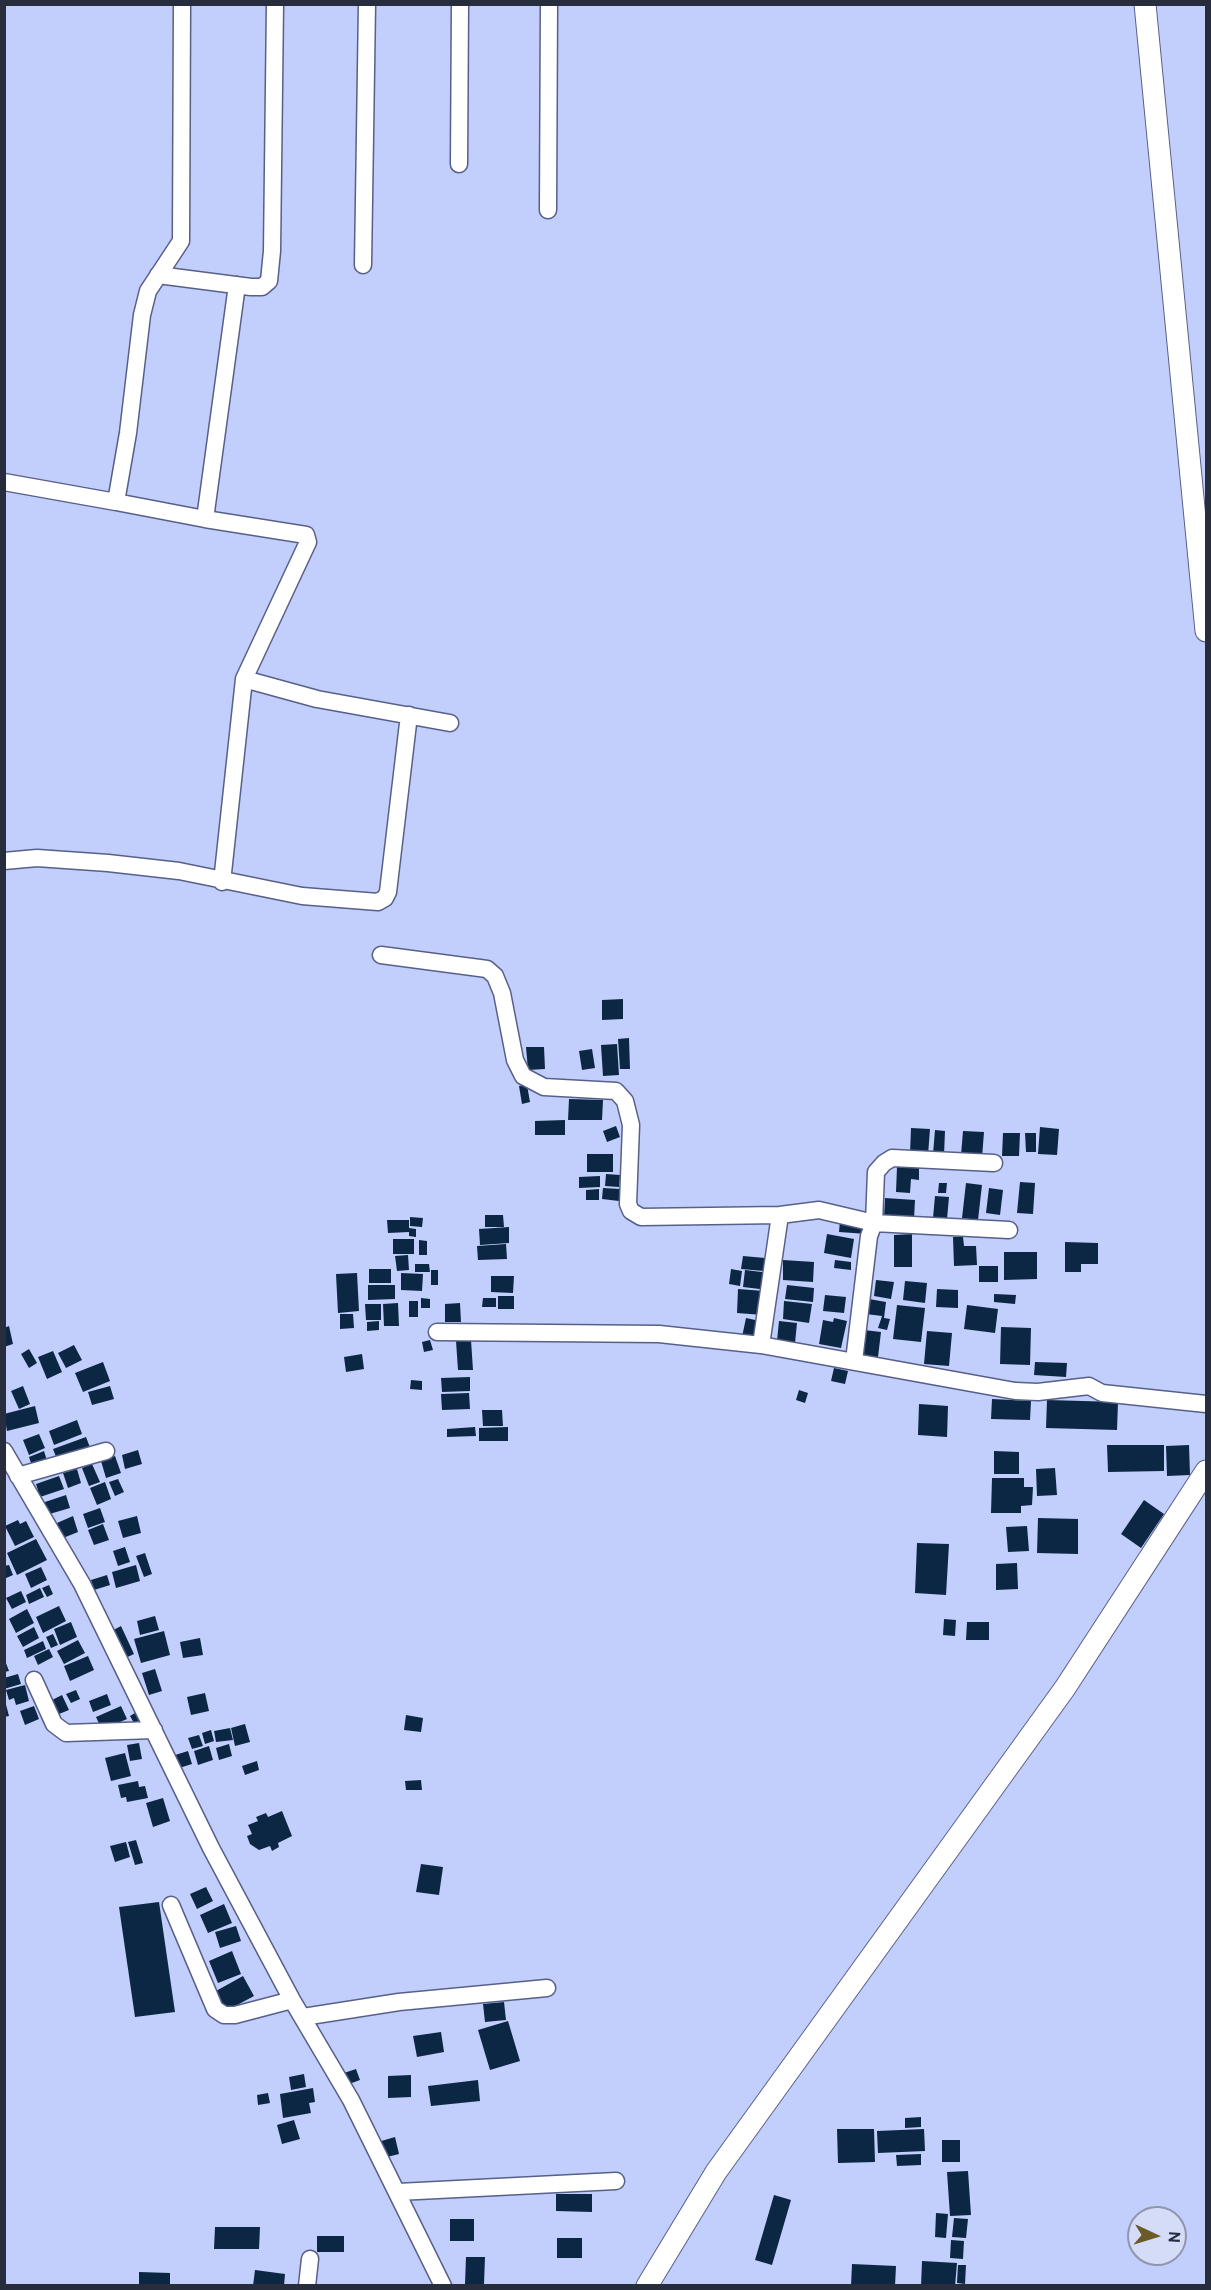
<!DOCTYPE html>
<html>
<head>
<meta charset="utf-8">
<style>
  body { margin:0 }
  #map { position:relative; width:1211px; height:2290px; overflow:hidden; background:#c2cefb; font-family:Overpass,sans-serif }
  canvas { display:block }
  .frame { position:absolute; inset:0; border:6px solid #282d3e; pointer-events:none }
  .north { position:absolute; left:1127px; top:2206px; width:60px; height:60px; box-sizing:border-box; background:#d4dcf7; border:2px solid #8f96ad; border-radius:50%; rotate:94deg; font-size:16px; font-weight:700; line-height:24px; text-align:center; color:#282d3e }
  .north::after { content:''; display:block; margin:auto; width:21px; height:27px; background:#6a5b29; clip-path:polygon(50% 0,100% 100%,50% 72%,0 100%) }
</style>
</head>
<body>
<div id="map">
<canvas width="1211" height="2290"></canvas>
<div class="frame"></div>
<div class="north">N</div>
</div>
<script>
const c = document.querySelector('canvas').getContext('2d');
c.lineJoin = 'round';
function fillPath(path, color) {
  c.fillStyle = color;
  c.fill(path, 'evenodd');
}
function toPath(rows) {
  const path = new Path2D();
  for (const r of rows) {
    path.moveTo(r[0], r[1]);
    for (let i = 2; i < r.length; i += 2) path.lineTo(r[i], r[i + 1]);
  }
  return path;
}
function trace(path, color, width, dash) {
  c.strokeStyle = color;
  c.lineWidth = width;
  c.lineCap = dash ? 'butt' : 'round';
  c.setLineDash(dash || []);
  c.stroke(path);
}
fillPath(toPath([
  [623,999,623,1019,602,1020,602,1000],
  [629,1038,630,1069,620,1069,618,1039],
  [617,1044,619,1075,603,1076,601,1045],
  [526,1047,544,1047,545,1069,528,1070],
  [592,1049,595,1068,582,1070,579,1051],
  [527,1085,530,1102,522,1104,519,1086],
  [569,1099,603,1100,602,1120,568,1120],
  [565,1120,565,1135,535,1135,535,1121],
  [616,1126,620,1137,607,1142,603,1131],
  [1040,1127,1059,1129,1057,1155,1038,1154],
  [911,1128,930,1129,928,1155,910,1154],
  [935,1130,945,1131,944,1155,933,1154],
  [963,1131,984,1132,982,1158,961,1155],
  [1003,1133,1020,1133,1019,1156,1002,1156],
  [1025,1133,1036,1133,1036,1152,1026,1152],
  [587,1154,613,1154,613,1172,587,1172],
  [897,1167,919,1168,919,1180,911,1179,910,1193,896,1192],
  [606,1174,620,1175,619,1187,605,1186],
  [600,1176,600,1187,579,1188,579,1177],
  [1020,1182,1035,1183,1033,1214,1017,1213],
  [939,1183,947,1183,946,1193,938,1193],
  [966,1183,982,1185,978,1220,962,1218],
  [603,1188,620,1189,619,1201,602,1199],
  [989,1188,1003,1190,1000,1215,986,1213],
  [599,1189,599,1200,586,1200,586,1190],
  [935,1196,949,1197,947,1219,933,1218],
  [885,1198,915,1200,914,1219,884,1218],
  [485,1215,503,1215,504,1227,485,1227],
  [410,1217,423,1218,422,1227,410,1226],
  [387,1220,409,1220,409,1228,416,1229,416,1237,409,1236,409,1232,388,1233],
  [840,1220,868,1223,867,1234,839,1232],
  [509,1227,509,1243,480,1245,479,1229],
  [827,1234,854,1239,851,1258,824,1253],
  [912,1234,912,1267,894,1267,894,1235],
  [953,1237,963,1237,964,1246,976,1246,977,1265,954,1266],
  [393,1239,414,1239,414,1254,393,1254],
  [419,1240,427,1241,427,1255,419,1255],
  [1065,1242,1098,1243,1098,1264,1081,1264,1081,1272,1065,1272],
  [506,1244,507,1259,478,1260,477,1246],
  [1004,1252,1037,1252,1037,1279,1004,1280],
  [408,1255,409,1270,397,1271,395,1256],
  [743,1256,765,1258,764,1271,741,1269],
  [783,1260,814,1262,813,1282,783,1280],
  [835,1260,851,1262,851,1270,834,1268],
  [415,1264,429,1264,430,1272,415,1272],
  [979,1266,998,1266,998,1282,979,1282],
  [369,1269,391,1269,391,1283,369,1283],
  [731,1269,742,1271,740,1286,729,1284],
  [431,1270,438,1270,438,1285,431,1285],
  [745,1270,770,1273,768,1290,743,1287],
  [357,1273,359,1311,338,1313,336,1274],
  [401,1273,423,1274,422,1291,401,1290],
  [491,1276,514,1276,513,1293,491,1292],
  [876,1280,894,1282,891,1299,874,1296],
  [905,1281,927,1283,925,1303,903,1300],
  [368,1285,395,1285,395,1299,368,1300],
  [787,1285,814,1288,813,1302,785,1299],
  [738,1289,764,1291,763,1315,737,1313],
  [937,1289,958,1290,958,1308,936,1307],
  [994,1294,1016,1295,1015,1304,994,1302],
  [825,1295,846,1297,844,1313,823,1311],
  [498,1296,514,1296,514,1309,498,1309],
  [421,1298,430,1299,430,1308,421,1308],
  [483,1298,496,1298,496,1307,482,1307],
  [869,1299,886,1302,884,1318,890,1319,887,1330,878,1328,882,1316,866,1314],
  [409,1301,418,1301,418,1317,409,1317],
  [784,1301,812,1304,809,1323,783,1319],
  [398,1303,399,1326,384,1326,383,1304],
  [460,1303,461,1322,445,1322,445,1304],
  [365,1304,381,1304,381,1320,366,1320],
  [897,1305,925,1308,921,1342,893,1339],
  [967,1305,998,1309,995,1333,964,1329],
  [340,1314,353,1314,354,1328,340,1329],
  [746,1318,760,1321,756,1340,742,1337],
  [834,1318,847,1321,841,1348,819,1344,823,1320,833,1322],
  [379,1321,379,1330,367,1331,367,1322],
  [779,1321,797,1323,795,1343,777,1341],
  [9,1326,13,1344,4,1347,4,1328],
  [1001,1327,1031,1328,1030,1365,1000,1364],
  [864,1330,881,1332,878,1357,861,1355],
  [927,1331,952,1333,949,1366,924,1364],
  [430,1340,433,1350,424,1352,422,1342],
  [471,1340,473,1370,458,1370,456,1341],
  [74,1345,82,1360,66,1368,58,1353],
  [29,1349,37,1363,29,1368,21,1354],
  [53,1351,62,1372,47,1379,38,1357],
  [362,1354,364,1369,346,1372,344,1357],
  [103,1362,110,1381,83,1392,75,1373],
  [1035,1362,1067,1363,1066,1377,1034,1375],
  [834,1368,848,1371,845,1384,831,1381],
  [470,1377,470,1391,442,1392,441,1378],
  [411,1380,422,1381,422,1390,410,1389],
  [23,1386,30,1404,19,1409,11,1391],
  [110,1386,114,1399,92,1405,88,1392],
  [799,1390,808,1393,805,1403,796,1400],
  [469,1393,470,1409,442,1410,441,1394],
  [992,1399,1031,1401,1030,1420,991,1419],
  [1047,1400,1118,1402,1117,1430,1046,1428],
  [919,1404,948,1406,947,1437,918,1435],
  [35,1406,39,1423,7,1431,4,1414],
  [482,1410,502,1410,503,1426,483,1426],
  [77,1420,82,1434,54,1445,49,1431],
  [475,1427,476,1436,447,1437,447,1429],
  [508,1427,508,1441,479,1441,479,1428],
  [39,1434,45,1448,29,1455,23,1440],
  [86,1437,91,1450,58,1462,53,1449],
  [1107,1445,1164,1445,1164,1471,1108,1472],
  [1189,1445,1190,1475,1167,1476,1166,1446],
  [138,1450,142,1464,125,1469,122,1455],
  [44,1451,48,1464,33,1469,29,1457],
  [994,1451,1019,1452,1019,1474,994,1474],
  [115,1456,121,1473,106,1478,101,1461],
  [92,1464,100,1482,89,1486,82,1468],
  [1055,1468,1057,1495,1037,1496,1036,1469],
  [77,1469,81,1483,68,1488,63,1473],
  [59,1476,64,1489,40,1497,36,1484],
  [992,1478,1024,1478,1024,1487,1033,1487,1032,1505,1021,1506,1021,1513,991,1513],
  [118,1479,124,1492,115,1496,109,1482],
  [105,1482,111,1499,97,1505,90,1488],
  [66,1495,70,1508,46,1515,42,1503],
  [1144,1500,1164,1514,1141,1548,1121,1534],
  [100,1508,105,1522,88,1528,83,1514],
  [73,1516,78,1532,63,1538,57,1523],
  [137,1516,141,1533,123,1538,118,1521],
  [1038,1518,1078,1519,1078,1554,1037,1553],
  [18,1520,20,1524,26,1521,34,1537,15,1546,5,1526],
  [103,1524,109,1540,94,1545,88,1530],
  [1027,1526,1029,1551,1008,1552,1006,1527],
  [36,1539,47,1560,17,1575,7,1553],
  [917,1543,949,1544,946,1595,915,1593],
  [125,1547,130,1562,118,1566,113,1551],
  [145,1553,152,1574,144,1577,136,1556],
  [1017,1563,1018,1589,996,1590,996,1564],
  [9,1565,13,1575,4,1579,4,1566],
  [136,1565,140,1581,116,1588,112,1572],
  [41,1567,47,1580,31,1588,25,1574],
  [107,1575,110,1585,94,1590,91,1580],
  [49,1585,53,1594,47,1597,42,1588],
  [40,1588,44,1597,29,1604,26,1595],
  [21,1591,26,1602,12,1609,6,1598],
  [59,1606,66,1621,43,1633,36,1617],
  [27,1609,34,1623,16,1633,9,1619],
  [155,1616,159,1630,140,1635,137,1621],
  [944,1619,956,1620,955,1636,943,1635],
  [71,1622,77,1637,60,1645,54,1629],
  [967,1622,989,1622,989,1640,966,1640],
  [121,1626,134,1654,121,1660,108,1633],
  [34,1627,39,1638,23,1647,17,1636],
  [164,1631,170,1655,141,1663,134,1639],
  [53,1634,58,1645,51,1648,46,1637],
  [200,1638,203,1655,183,1658,180,1642],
  [78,1640,85,1653,64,1664,57,1651],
  [43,1641,46,1649,27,1658,24,1650],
  [49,1649,53,1657,38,1665,34,1656],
  [88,1656,94,1670,70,1681,64,1666],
  [4,1658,9,1671,4,1672],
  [155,1669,162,1691,149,1695,142,1673],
  [18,1674,21,1684,4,1689,4,1678],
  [25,1685,29,1701,16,1705,14,1698,9,1700,6,1690],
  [76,1690,80,1699,71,1703,66,1694],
  [205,1693,209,1711,191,1715,187,1697],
  [107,1694,111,1705,93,1712,89,1701],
  [62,1695,69,1710,59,1714,52,1700],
  [4,1697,9,1716,4,1717],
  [34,1706,39,1719,25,1725,20,1711],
  [121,1706,127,1719,102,1730,96,1717],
  [140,1710,144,1718,134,1723,130,1716],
  [406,1715,423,1718,421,1732,404,1730],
  [245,1724,250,1742,235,1746,231,1728],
  [230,1728,233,1740,216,1742,214,1731],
  [211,1730,214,1741,205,1744,202,1733],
  [199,1735,203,1746,192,1749,188,1738],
  [139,1743,142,1759,130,1761,127,1745],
  [229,1744,232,1756,219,1760,216,1748],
  [209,1746,213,1760,198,1765,194,1751],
  [188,1751,192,1764,176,1769,172,1756],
  [125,1753,131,1776,111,1781,105,1758],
  [257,1761,259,1770,245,1775,242,1766],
  [421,1780,422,1790,406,1790,405,1781],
  [138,1781,139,1787,145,1786,148,1798,127,1802,126,1797,121,1798,118,1785],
  [163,1798,170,1821,153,1827,146,1803],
  [282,1811,292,1836,278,1843,279,1847,272,1851,270,1846,259,1850,250,1844,247,1836,252,1834,248,1825,258,1821,256,1817,266,1813,268,1817],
  [136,1840,143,1863,135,1865,128,1842],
  [126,1842,130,1857,115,1862,110,1846],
  [421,1864,443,1867,439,1895,416,1892],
  [206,1887,213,1901,197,1909,190,1894],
  [159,1902,175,2012,135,2017,119,1907],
  [224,1904,232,1923,208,1933,200,1915],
  [236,1926,241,1941,220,1948,215,1932],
  [232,1951,241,1974,218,1983,209,1961],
  [243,1976,254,1996,226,2011,216,1991],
  [504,2002,506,2020,485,2022,483,2004],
  [508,2021,520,2061,490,2070,478,2030],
  [441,2032,444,2052,417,2057,413,2036],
  [356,2069,360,2080,349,2084,344,2073],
  [304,2074,306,2087,291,2090,289,2077],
  [411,2075,411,2097,388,2098,388,2076],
  [478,2080,480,2101,431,2106,428,2086],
  [313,2088,315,2102,309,2103,311,2113,283,2118,280,2094],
  [268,2093,270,2103,258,2105,257,2095],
  [921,2117,921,2127,905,2128,905,2118],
  [294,2120,300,2139,282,2144,277,2125],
  [837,2129,874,2129,875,2162,838,2163],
  [924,2129,925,2151,878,2153,877,2131],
  [395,2137,399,2154,383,2158,378,2142],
  [942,2140,960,2140,960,2162,942,2162],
  [921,2154,921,2165,897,2166,896,2155],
  [968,2171,971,2215,950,2216,947,2172],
  [556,2194,592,2194,592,2212,556,2211],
  [774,2195,791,2200,772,2265,755,2260],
  [936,2213,948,2214,946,2238,935,2237],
  [954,2218,968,2219,966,2238,952,2237],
  [450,2219,474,2219,474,2241,450,2241],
  [215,2227,260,2227,259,2249,214,2249],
  [317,2236,344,2236,344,2252,317,2252],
  [557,2238,582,2238,582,2258,557,2258],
  [951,2240,964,2241,963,2259,950,2258],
  [466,2257,485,2257,484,2284,465,2284],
  [922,2261,957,2263,955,2286,921,2286],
  [852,2264,896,2266,895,2286,851,2286],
  [958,2265,966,2265,965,2284,957,2283],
  [255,2270,285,2274,284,2286,253,2286],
  [139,2272,170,2273,170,2286,139,2286]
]), '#0c2744');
const minor = toPath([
  [459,164,460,4],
  [548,210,549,4],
  [363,265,367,4],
  [158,275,251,287,262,287,269,281,272,251,275,4],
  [4,482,116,502,128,433,142,315,148,291,181,241,182,4],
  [116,502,205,519],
  [244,679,317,699,450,723],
  [4,861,37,858,108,863,179,871,302,896,378,902,385,898,388,892,409,715],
  [222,882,244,679,308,542,306,535,205,519,237,285],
  [381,955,487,969,495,976,502,993,515,1060,523,1076,544,1087,616,1091,625,1101,631,1125,628,1204,631,1211,641,1217,780,1215,819,1210,874,1223,869,1236,854,1361],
  [994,1163,892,1158,884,1163,876,1172,874,1223,1009,1230],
  [437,1332,659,1334,761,1345,1015,1391,1038,1392,1089,1386,1102,1393,1206,1404],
  [761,1345,780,1215],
  [4,1451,82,1584,211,1848,292,2000,351,2100,443,2286],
  [18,1476,106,1451],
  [34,1680,54,1724,66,1733,154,1730],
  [171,1905,215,2009,224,2015,235,2015,292,2000],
  [303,2017,399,2002,547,1988],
  [398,2192,616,2181],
  [307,2286,310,2259]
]);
const tertiary = toPath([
  [1145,4,1206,631],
  [647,2286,716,2172,1065,1688,1206,1471]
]);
trace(minor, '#576088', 19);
trace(tertiary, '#576088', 23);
trace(minor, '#fff', 16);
trace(tertiary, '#fff', 21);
</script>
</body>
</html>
